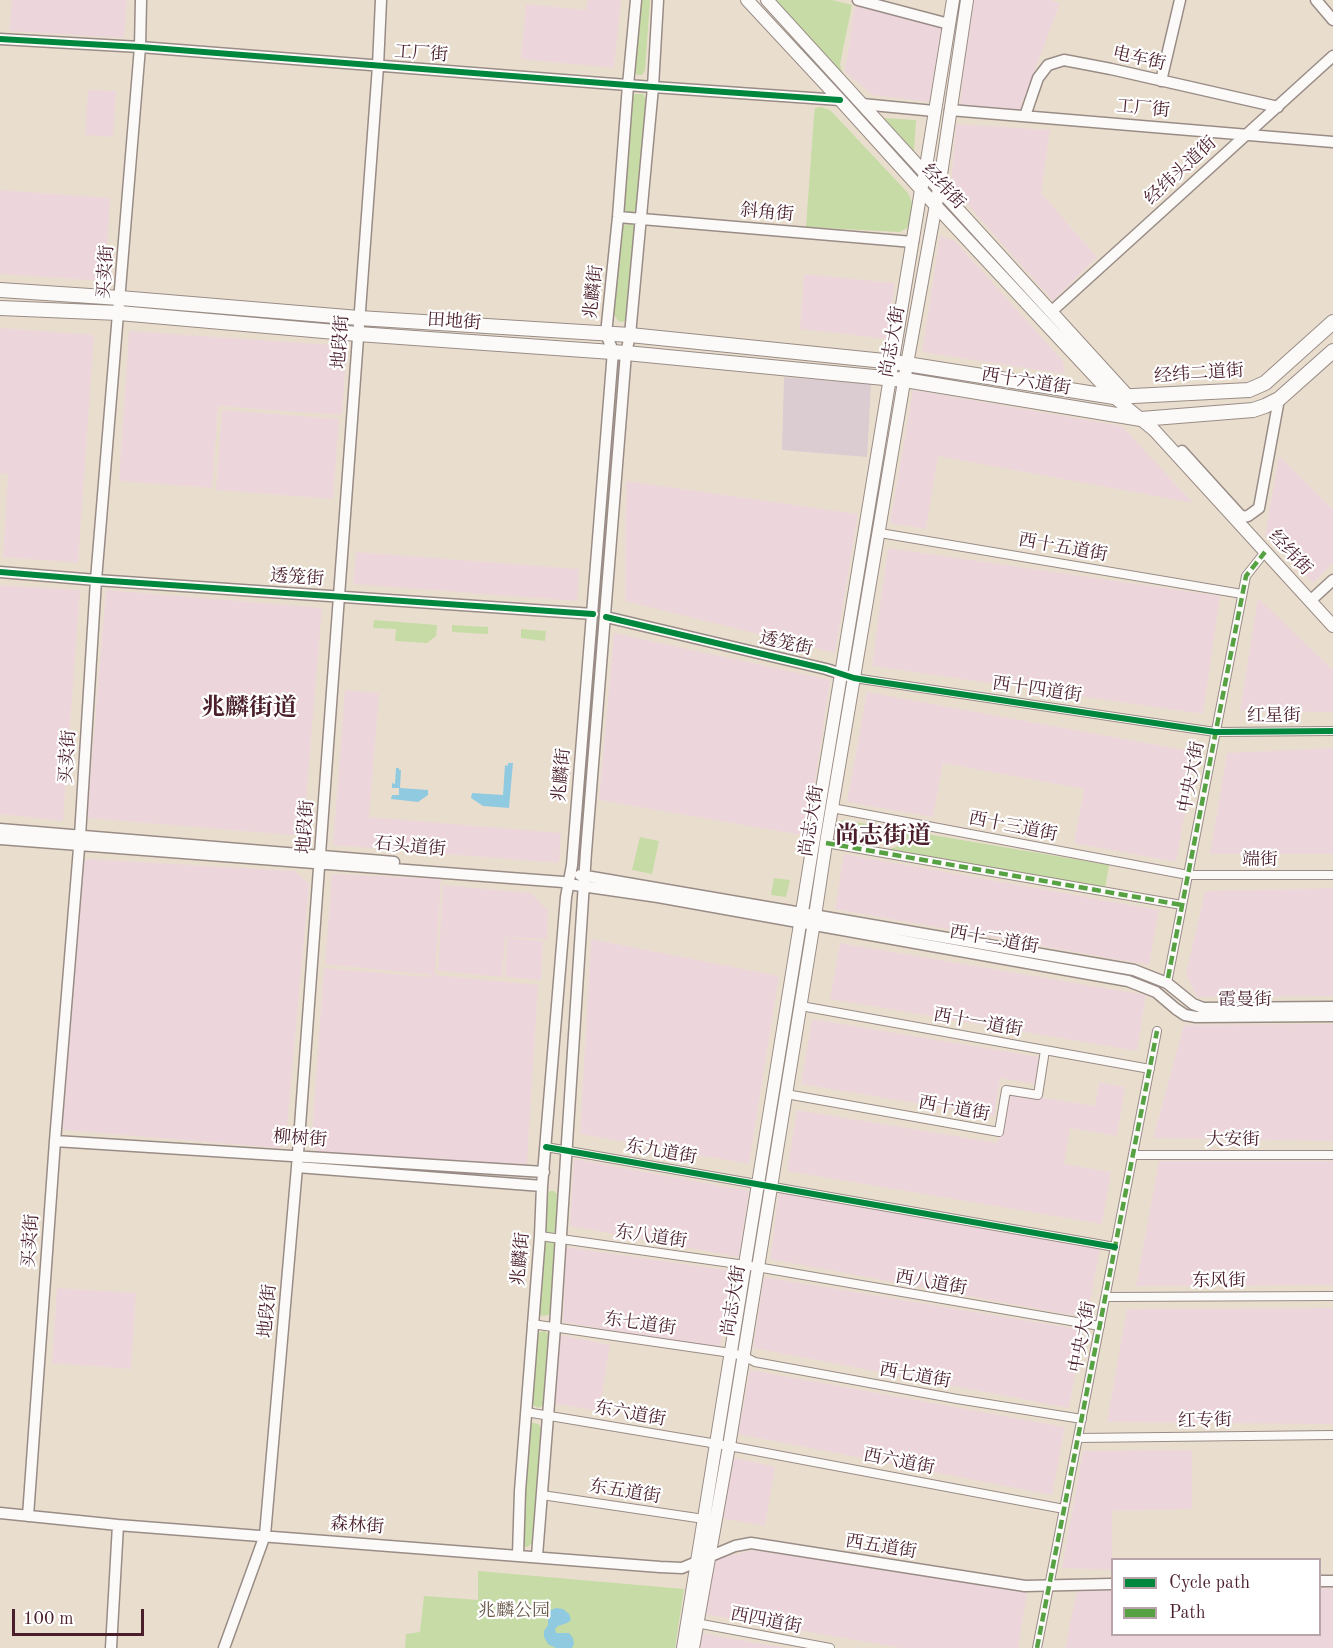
<!DOCTYPE html>
<html>
<head>
<meta charset="utf-8">
<style>
  body { margin:0 }
  #map { position:relative; width:1333px; height:1648px; overflow:hidden; background:#e9dece; font-family:"Old Standard TT",serif }
  canvas { display:block }
  .legend { position:absolute; left:1111px; top:1558px; width:210px; height:78px; box-sizing:border-box; background:#fff; border:2px solid #b7a5aa; margin:0; padding:8px 10px; list-style:none; font-size:18px; color:#4a1f2b }
  .legend li { display:flex; align-items:center; gap:12px; height:30px }
  .legend b { width:30px; border:2px solid #b7a5aa }
  .scale { position:absolute; left:12px; top:1609px; width:132px; height:27px; box-sizing:border-box; border:3px solid #4a1f2b; border-top:0; padding-left:8px; font-size:18px; line-height:21px; white-space:nowrap; color:#4a1f2b; -webkit-text-stroke:4px #fff; paint-order:stroke }
</style>
</head>
<body>
<div id="map">
<canvas width="1333" height="1648"></canvas>
<ul class="legend">
<li><b style="height:8px;background:#00873e"></b>Cycle path</li>
<li><b style="height:8px;background:#56a243"></b>Path</li>
</ul>
<div class="scale">100 m</div>
</div>
<script>
const c = document.querySelector('canvas').getContext('2d');
c.lineJoin = 'round';
function fillPath(path, color) {
  c.fillStyle = color;
  c.fill(path, 'evenodd');
}
function toPath(rows) {
  const path = new Path2D();
  for (const r of rows) {
    path.moveTo(r[0], r[1]);
    for (let i = 2; i < r.length; i += 2) path.lineTo(r[i], r[i + 1]);
  }
  return path;
}
function trace(path, color, width, dash) {
  c.strokeStyle = color;
  c.lineWidth = width;
  c.lineCap = dash ? 'butt' : 'round';
  c.setLineDash(dash || []);
  c.stroke(path);
}
function write(font, color, halo, rows, align = 'center') {
  c.font = font + ' "Old Standard TT","Noto Serif SC",serif';
  c.lineWidth = 4.5;
  c.setLineDash([]);
  c.textBaseline = 'middle';
  c.strokeStyle = halo;
  c.fillStyle = color;
  for (const [text, x, y, turn = 0] of rows) {
    c.save();
    c.translate(x, y);
    c.rotate((+turn || 0) * Math.PI / 180);
    c.textAlign = isNaN(turn) ? turn : align;
    if (halo) c.strokeText(text, 0, 0);
    c.fillText(text, 0, 0);
    c.restore();
  }
}
fillPath(toPath([
  [12,0,127,0,124,38,9,31],
  [588,0,621,0,614,68,521,59,526,4,586,10],
  [974,0,1051,0,1060,4,1022,103,1021,110,960,106,966,43],
  [855,5,942,28,929,102,873,95,845,72],
  [88,90,116,91,113,137,85,135],
  [956,124,1050,130,1041,193,1097,257,1053,301,951,186],
  [0,190,110,198,105,281,0,274],
  [940,236,955,241,1063,361,1065,374,922,352],
  [804,274,895,283,887,339,800,329],
  [0,328,94,335,78,563,3,557,8,474,0,473],
  [129,331,347,346,342,415,218,406,212,488,119,481],
  [913,390,1122,426,1193,503,938,456,926,529,890,523],
  [222,410,339,419,333,499,216,490],
  [1279,456,1333,510,1333,563,1313,583,1265,535],
  [626,481,858,514,835,653,625,601],
  [888,548,1220,596,1203,714,872,666],
  [356,552,579,569,577,601,353,584],
  [0,585,80,590,63,821,0,814],
  [106,590,322,608,303,836,87,818],
  [1258,598,1333,670,1333,712,1240,711],
  [614,633,830,680,807,836,599,800],
  [345,690,379,693,369,817,561,833,559,863,333,845],
  [867,692,1196,752,1176,862,1074,843,1084,789,943,763,933,817,847,802],
  [1333,748,1333,854,1210,854,1227,753],
  [844,854,1159,910,1149,965,835,909],
  [87,859,295,871,309,884,286,1137,280,1148,64,1130,58,1125,80,867],
  [332,874,441,879,435,975,538,985,527,1163,522,1168,320,1154,311,1145,324,968,428,977,431,975,325,964],
  [443,885,531,893,548,911,547,939,505,937,502,977,438,971],
  [1333,888,1333,996,1197,997,1186,974,1205,891],
  [507,938,543,941,541,980,505,977],
  [591,939,779,976,749,1164,580,1134],
  [840,943,1146,995,1137,1051,830,999],
  [812,1019,1039,1057,1035,1084,1000,1078,994,1116,801,1084],
  [1333,1024,1333,1141,1153,1138,1184,1025],
  [1099,1082,1125,1087,1117,1136,1070,1128,1064,1164,1111,1172,1102,1224,787,1171,797,1110,998,1143,1007,1092,1095,1106],
  [574,1159,749,1191,739,1257,570,1226],
  [1159,1161,1333,1161,1333,1285,1136,1286],
  [779,1193,1100,1249,1087,1318,770,1259],
  [566,1247,733,1271,720,1349,563,1322],
  [764,1277,1083,1330,1069,1408,753,1348],
  [57,1288,136,1293,131,1369,52,1363],
  [1333,1308,1333,1424,1107,1422,1127,1309],
  [559,1335,610,1345,599,1411,553,1403],
  [750,1370,1065,1427,1052,1495,738,1434],
  [1192,1450,1192,1509,1112,1511,1112,1570,1062,1568,1083,1451],
  [732,1457,775,1467,765,1526,721,1518],
  [754,1550,1027,1592,1018,1648,902,1648,704,1614,714,1559],
  [1320,1588,1333,1588,1333,1648,1065,1648,1077,1591,1112,1591,1112,1634,1320,1634],
  [701,1633,785,1648,698,1648]
]), '#edd6db');
fillPath(toPath([
  [784,377,871,384,867,457,782,450]
]), '#daccd0');
fillPath(toPath([
  [639,0,650,0,645,70,642,75,637,75,634,68],
  [771,0,832,0,852,5,840,64,842,72,841,80],
  [635,94,643,94,647,102,637,210,633,212,629,213,624,211,623,207,632,96],
  [821,107,830,110,908,193,913,205,912,217,907,228,900,232,806,227,814,116,815,108],
  [883,118,916,120,914,151],
  [632,224,635,227,626,320,622,322,618,321,613,312,621,229,625,225],
  [374,620,437,625,436,636,427,643,395,641,396,629,373,628],
  [452,625,488,627,488,634,452,632],
  [521,629,546,631,545,641,521,638],
  [844,820,1109,865,1105,889,857,847,858,845,889,849,894,848,899,845,900,840,899,835,895,831,858,826,855,846,837,842,835,838,837,826,839,822],
  [640,837,659,841,652,874,632,870],
  [774,878,790,880,786,897,771,895],
  [550,1191,554,1191,559,1196,557,1229,553,1233,548,1233,545,1230,547,1195],
  [546,1241,553,1241,556,1245,553,1310,550,1314,545,1316,538,1315,544,1242],
  [544,1331,549,1334,550,1336,544,1405,538,1408,532,1404,536,1335,540,1332],
  [530,1422,538,1424,540,1426,542,1430,534,1542,527,1547,522,1546],
  [478,1571,684,1589,675,1648,405,1648,406,1634,420,1632,424,1596,478,1600]
]), '#c6dba5');
fillPath(toPath([
  [508,763,513,763,509,808,483,806,471,798,472,793,503,795,505,765,508,766],
  [396,768,399,768,399,770,401,770,400,788,428,790,428,795,418,802,391,799,392,795,399,795,399,788,392,788,392,783,395,784],
  [556,1608,563,1609,569,1614,571,1620,567,1623,558,1626,555,1629,556,1633,569,1633,573,1638,574,1644,572,1648,556,1648,548,1644,544,1637,544,1631,548,1625,548,1614,551,1610]
]), '#90cae0');
const street = toPath([
  [880,533,1242,594],
  [854,678,1215,732,1333,731],
  [832,808,1188,875,1333,875],
  [826,843,1182,905],
  [1168,978,1246,576,1265,552],
  [801,1006,1150,1069],
  [786,1094,999,1132,1006,1090,1038,1095,1045,1050],
  [546,1147,1115,1247],
  [1133,1155,1333,1155],
  [540,1236,745,1265,1100,1326],
  [1106,1297,1333,1296],
  [532,1324,731,1353,743,1356,755,1362,957,1399,1082,1419],
  [526,1412,729,1446,1064,1509],
  [1078,1438,1333,1435],
  [542,1495,704,1519],
  [696,1623,830,1648],
  [1037,1648,1157,1031]
]);
const secondary = toPath([
  [858,0,949,24],
  [1316,0,1333,20],
  [0,39,140,47,653,87,840,100],
  [1161,81,1180,0],
  [862,104,934,111],
  [950,110,1333,142],
  [1025,116,1038,78,1048,65,1064,60,1111,69,1278,107],
  [618,217,913,242],
  [1052,311,1333,56],
  [1182,451,1242,517,1248,516,1259,508,1279,399],
  [0,572,96,580,593,614],
  [1310,601,1333,580],
  [606,617,826,669,848,676],
  [0,829,394,862],
  [0,839,563,882,568,884,658,897,1128,981,1156,992,1176,1009,1185,1015,1196,1017,1333,1016],
  [580,875,1134,970,1167,983,1193,1004,1203,1008,1333,1007],
  [55,1141,544,1172],
  [297,1167,542,1186],
  [0,1513,118,1525,660,1567,682,1568,735,1546,751,1543,1025,1586,1112,1584],
  [28,1516,55,1141,80,836,96,580,140,47,141,0],
  [518,1555,520,1491,540,1236,542,1186,566,897,572,865,613,351,606,334,618,217,628,85,636,0],
  [537,1556,555,1327,586,852,626,353,630,335,653,87,658,0],
  [1320,1581,1333,1581],
  [111,1648,118,1525],
  [224,1648,265,1535,297,1167,378,66,381,0]
]);
const primary = toPath([
  [747,0,840,100,935,205,1114,397,1154,430,1333,626],
  [767,0,1129,397],
  [683,1648,811,856,921,190,925,173,953,0],
  [693,1648,729,1446,815,916,826,843,907,364,939,188,967,0]
]);
const highway = toPath([
  [0,290,120,298,359,318,630,335,894,362,1114,397,1249,390,1265,383,1333,322],
  [0,308,119,313,358,334,626,353,905,380,1141,419,1253,410,1265,406,1279,399,1333,351]
]);
trace(street, '#998c86', 10);
trace(secondary, '#998c86', 13);
trace(primary, '#998c86', 14);
trace(highway, '#998c86', 16);
trace(street, '#fcfaf8', 8);
trace(secondary, '#fcfaf8', 10);
trace(primary, '#fcfaf8', 12);
trace(highway, '#fcfaf8', 14);
trace(toPath([
  [826,843,1182,905],
  [1168,978,1246,576,1265,552],
  [1037,1648,1157,1031]
]), '#56a243', 4.5, [9, 4.5]);
trace(toPath([
  [0,39,140,47,653,87,840,100],
  [0,572,96,580,593,614],
  [606,617,826,669,854,678,866,680,1215,732,1333,731],
  [546,1147,1115,1247]
]), '#00873e', 6);
write('18px', '#4a1f2b', '#fff', [
  ["工厂街",421,54,4],
  ["电车街",1139,59,13],
  ["工厂街",1143,109,5],
  ["经纬头道街",1181,171,-43],
  ["经纬街",943,187,47],
  ["斜角街",767,213,5],
  ["买卖街",106,272,-86],
  ["兆麟街",594,292,-84],
  ["田地街",454,322,4],
  ["地段街",341,342,-86],
  ["尚志大街",893,342,-80],
  ["经纬二道街",1199,374,-4],
  ["西十六道街",1026,382,9],
  ["西十五道街",1063,548,10],
  ["经纬街",1290,553,47],
  ["透笼街",297,578,4],
  ["透笼街",786,644,13],
  ["西十四道街",1037,690,8],
  ["红星街",1274,716],
  ["买卖街",68,757,-86],
  ["兆麟街",562,775,-85],
  ["中央大街",1192,777,-79],
  ["尚志大街",812,821,-81],
  ["地段街",306,827,-86],
  ["西十三道街",1013,827,11],
  ["石头道街",410,847,5],
  ["端街",1260,860],
  ["西十二道街",994,940,10],
  ["霞曼街",1245,1000],
  ["西十一道街",978,1023,10],
  ["西十道街",954,1109,10],
  ["柳树街",300,1139,4],
  ["大安街",1233,1140],
  ["东九道街",661,1152,10],
  ["东八道街",651,1237,8],
  ["买卖街",31,1241,-86],
  ["兆麟街",521,1259,-85],
  ["东风街",1219,1281],
  ["西八道街",931,1283,10],
  ["尚志大街",734,1301,-81],
  ["地段街",268,1311,-85],
  ["东七道街",640,1324,8],
  ["中央大街",1083,1337,-79],
  ["西七道街",915,1376,10],
  ["东六道街",630,1414,10],
  ["红专街",1205,1421,-1],
  ["西六道街",899,1462,11],
  ["东五道街",625,1492,9],
  ["森林街",357,1526,4],
  ["西五道街",881,1547,9],
  ["西四道街",766,1621,11]
]);
write('18px', '#675646', '#fff', [
  ["兆麟公园",514,1611]
]);
write('bold 24px', '#4a1f2b', '#fff', [
  ["兆麟街道",249,709],
  ["尚志街道",883,837]
]);
</script>
</body>
</html>
